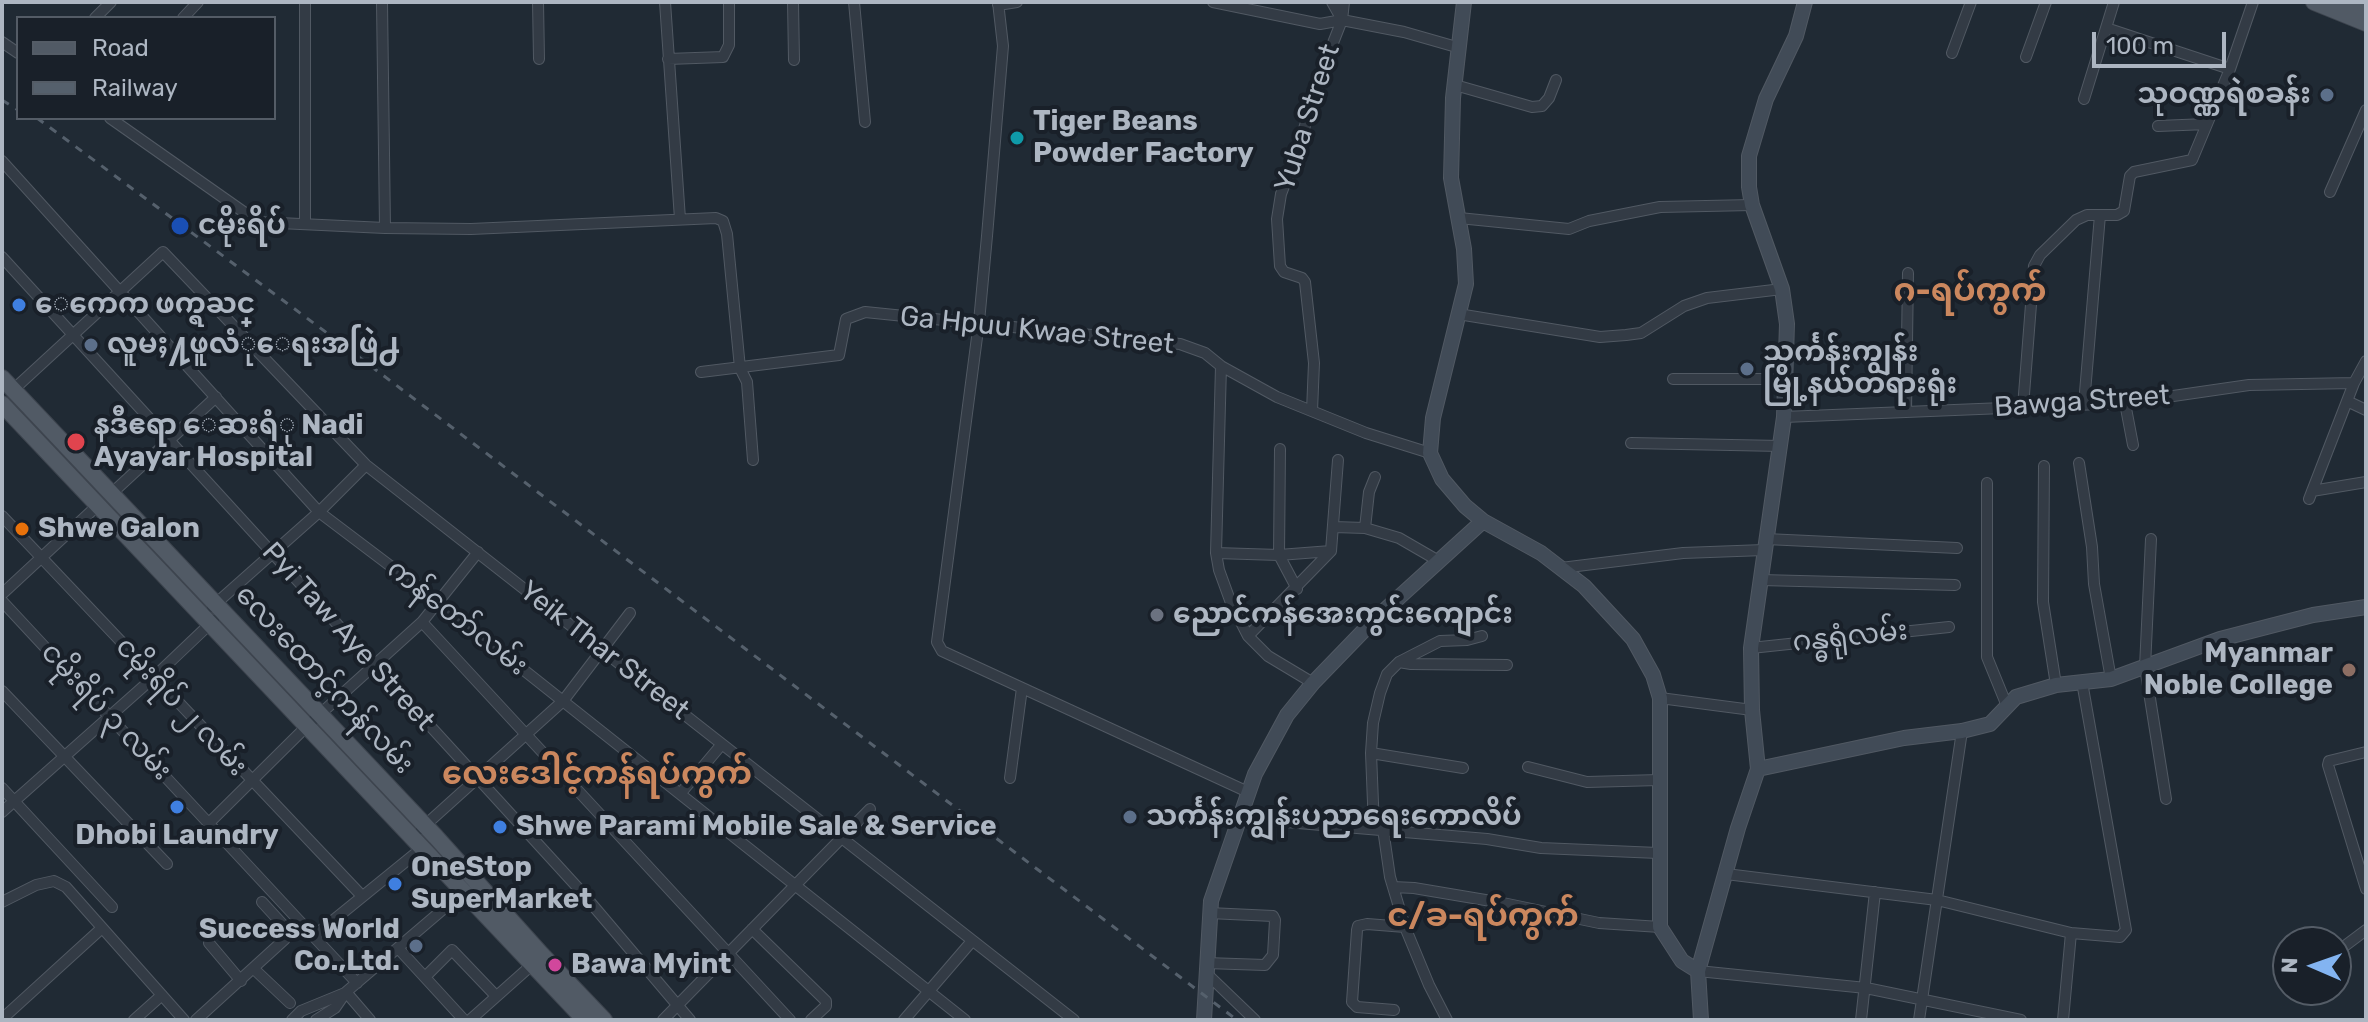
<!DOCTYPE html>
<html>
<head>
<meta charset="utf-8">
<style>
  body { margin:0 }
  #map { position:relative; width:2368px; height:1022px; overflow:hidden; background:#202a34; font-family:Rubik,sans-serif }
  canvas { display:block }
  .frame { position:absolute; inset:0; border:4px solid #adb6c2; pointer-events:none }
  .legend { position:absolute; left:16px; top:16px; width:260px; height:104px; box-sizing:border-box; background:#192029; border:2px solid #545c66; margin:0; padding:10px 14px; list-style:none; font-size:24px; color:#adb6c2 }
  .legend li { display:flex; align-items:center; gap:16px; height:40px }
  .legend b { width:40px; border:2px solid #545c66 }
  .north { position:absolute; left:2272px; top:926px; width:80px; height:80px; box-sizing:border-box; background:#192029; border:2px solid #545c66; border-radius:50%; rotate:272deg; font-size:22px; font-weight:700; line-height:32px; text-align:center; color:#adb6c2 }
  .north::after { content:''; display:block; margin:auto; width:28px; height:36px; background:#83b4f1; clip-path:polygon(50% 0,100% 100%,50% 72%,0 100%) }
  .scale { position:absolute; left:2092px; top:32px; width:134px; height:36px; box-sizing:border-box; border:4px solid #adb6c2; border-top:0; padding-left:10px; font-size:24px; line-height:28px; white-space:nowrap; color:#adb6c2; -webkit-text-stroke:6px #192029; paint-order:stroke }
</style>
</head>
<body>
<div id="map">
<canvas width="2368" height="1022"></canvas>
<div class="frame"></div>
<ul class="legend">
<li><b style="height:10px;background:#515a65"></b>Road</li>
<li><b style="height:10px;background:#55606c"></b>Railway</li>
</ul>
<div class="north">N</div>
<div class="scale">100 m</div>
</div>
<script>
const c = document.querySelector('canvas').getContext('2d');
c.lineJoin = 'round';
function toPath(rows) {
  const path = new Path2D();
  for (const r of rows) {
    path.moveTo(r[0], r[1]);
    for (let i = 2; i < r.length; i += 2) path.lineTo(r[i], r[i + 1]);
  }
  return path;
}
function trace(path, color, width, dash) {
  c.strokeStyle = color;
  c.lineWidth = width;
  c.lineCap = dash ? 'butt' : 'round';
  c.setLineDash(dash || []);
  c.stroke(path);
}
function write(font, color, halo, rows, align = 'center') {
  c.font = font + ' Rubik,"Noto Sans Myanmar",sans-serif';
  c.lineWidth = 8;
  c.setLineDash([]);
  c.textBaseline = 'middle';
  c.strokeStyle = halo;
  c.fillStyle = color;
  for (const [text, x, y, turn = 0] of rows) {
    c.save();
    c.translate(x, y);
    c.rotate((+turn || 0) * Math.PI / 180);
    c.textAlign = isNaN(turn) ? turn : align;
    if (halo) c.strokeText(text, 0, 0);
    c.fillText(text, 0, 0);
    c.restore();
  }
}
const street = toPath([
  [305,2,305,224],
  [382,2,385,228],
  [538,2,539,59],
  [665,2,680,219],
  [793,2,794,60],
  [854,2,865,122],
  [998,2,1003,46,987,236,979,322,937,642,942,651,1248,792],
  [1213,2,1320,24,1342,20,1404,32,1460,48],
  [1332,2,1341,18],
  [998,5,1017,2],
  [95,18,111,2],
  [183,18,198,2],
  [2106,28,2230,69],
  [2,42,18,53],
  [1952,53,1971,2],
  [2026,57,2046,2],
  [668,59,723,57,729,45,729,2],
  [1455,85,1532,107,1542,106,1549,98,1556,80],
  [2084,99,2114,2],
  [110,118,258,222,385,228,471,229,716,218,723,221,727,234,740,368,747,382,753,460],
  [2158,126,2207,124],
  [2,161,319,512,438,602,965,1020],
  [2330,192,2366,110],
  [1459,218,1569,229,1589,221,1660,207,1752,205],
  [2,257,579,889,690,1020],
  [1458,314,1600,337,1626,335,1641,333,1684,306,1707,298,1782,289],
  [1221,366,1216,553,1219,570,1231,603,1248,636,1268,656,1313,683],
  [701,372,839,355,846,319,865,312,1180,344,1205,353,1221,366,1277,397,1366,433,1430,453],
  [1673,379,1786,379],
  [13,390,163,252,366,465,1074,1020],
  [2347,401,2366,410],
  [2125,403,2133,445],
  [2084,404,2100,215,2117,215,2124,211,2130,176,2134,172,2192,160,2230,69,2253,2],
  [2023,407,2034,266,2040,255,2076,220,2087,215,2100,215],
  [1312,411,1314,363,1305,282,1302,278,1284,272,1280,266,1277,219,1281,194,1297,152,1320,76,1342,20,1344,2],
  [1906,412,1908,273],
  [1784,417,2125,403,2249,385,2354,383,2366,361],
  [1631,443,1781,446],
  [1280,449,1279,555,1297,589],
  [2079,463,2092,547,2094,584,2111,679],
  [2044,466,2043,602,2056,685],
  [1987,483,1987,657,2007,706],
  [2312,491,2366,482],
  [111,494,216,397],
  [2309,499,2354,383],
  [2,516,362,896],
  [1334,527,1365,528,1399,538,1437,560],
  [1365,528,1369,492,1375,477],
  [1766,539,1957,548],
  [2151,539,2145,667,2166,799],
  [1216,553,1279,555,1331,551],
  [1561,568,1683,553,1764,550],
  [1761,580,1955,585],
  [2,594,97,506],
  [2,601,357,983],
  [212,607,319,512,366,465],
  [422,622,790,1020],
  [1248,636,1331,551,1338,460],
  [1751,648,1949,627],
  [1399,662,1411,664,1507,665],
  [2,691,167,864],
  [1660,698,1752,710],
  [2366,752,2329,761,2328,765,2366,889],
  [1371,753,1463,768],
  [1528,767,1587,782,1659,780],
  [1010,778,1022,688],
  [2,788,112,907],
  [680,794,722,744],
  [2,812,154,677,214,620],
  [1239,818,1487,839,1541,848,1658,853],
  [209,823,308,725,422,622,478,552],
  [1374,828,1371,753,1373,723,1380,693,1387,674,1399,662,1440,641,1467,640,1482,636],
  [421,829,563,701,630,613],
  [1383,829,1390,877,1405,927,1429,985,1447,1020],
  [1726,874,1937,900,2071,933,2120,937,2126,930,2082,682],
  [1393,887,1414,888,1503,903,1599,923,1660,927],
  [2,902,36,885,54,881,66,887,184,1020],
  [752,929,826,1001,826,1006,811,1020],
  [314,936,421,849],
  [209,943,241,981],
  [2346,945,2366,930],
  [398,948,464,1020],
  [1206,963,1265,965,1273,955,1275,920,1273,916,1209,913],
  [254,969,290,1003],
  [1698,971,1866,988,2021,1020],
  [1205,972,1255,1020],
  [425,977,452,950,496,996],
  [346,992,370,1020],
  [1394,1010,1357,1007,1352,1002,1357,930,1358,926,1367,924,1405,927],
  [2,1019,102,928],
  [134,1020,162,995],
  [196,1020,285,939,284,926,262,902],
  [292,1020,301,1011,345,993],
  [316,1020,335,1008,346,992,468,888],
  [470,1020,534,963],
  [663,1020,870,809],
  [904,1020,972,941],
  [1861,1020,1875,892],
  [1919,1020,1962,731],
  [2063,1020,2071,933]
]);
const secondary = toPath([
  [1464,2,1453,98,1451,178,1464,249,1466,284,1433,418,1430,453,1442,479,1465,506,1483,521,1541,553,1584,586,1633,639,1653,675,1660,698,1660,927,1682,961,1698,971],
  [1758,769,1904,738,1962,731,1990,724,2016,697,2056,685,2111,679,2220,639,2313,615,2366,607],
  [1204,1020,1211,901,1255,774,1287,715,1313,683,1374,620,1483,521],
  [1701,1020,1698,971,1738,828,1758,769,1752,710,1751,648,1784,417,1787,324,1782,289,1752,205,1749,187,1749,156,1766,99,1796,36,1805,2]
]);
const primary = toPath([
  [2314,2,2366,23],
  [2348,2,2366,9],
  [2,378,436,837,542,955,604,1020],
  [2,404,585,1020]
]);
trace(street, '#515963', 12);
trace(secondary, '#515963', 16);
trace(primary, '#3d444e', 18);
trace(street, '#333b45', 10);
trace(secondary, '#414b57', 14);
trace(primary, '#515a65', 16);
trace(toPath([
  [2,100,18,110],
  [37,118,327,333,1237,1020]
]), '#55606c', 3, [8, 8]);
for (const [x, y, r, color] of [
  [2327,95,8,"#5c6f8a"],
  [1017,138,8,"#0f9aa8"],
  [180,226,10,"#1a4fb4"],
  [19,305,8,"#3f7fe0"],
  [91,345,8,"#5c6f8a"],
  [1747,369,8,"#5c6f8a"],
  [76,442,10,"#e0444e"],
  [22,529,8,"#e8710a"],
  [1157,615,8,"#6b7280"],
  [2349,670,8,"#8d6e63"],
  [177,807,8,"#3f7fe0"],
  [1130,817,8,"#5c6f8a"],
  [500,827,8,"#3f7fe0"],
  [395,884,8,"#3f7fe0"],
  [416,946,8,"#5c6f8a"],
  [555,965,8,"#d1479c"]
]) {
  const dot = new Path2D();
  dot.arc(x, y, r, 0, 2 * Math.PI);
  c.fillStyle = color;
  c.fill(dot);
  trace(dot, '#192029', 3);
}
write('bold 28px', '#adb6c2', '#192029', [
  ["သုဝဏ္ဏရဲစခန်း",2311,95,"right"],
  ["Tiger Beans",1033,122],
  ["Powder Factory",1033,154],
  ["ငမိုးရိပ်",198,226],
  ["ေကေက ဖက္ရႀင္",35,305],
  ["လူမႈ႔ဖူလံုေရးအဖြဲ႕",107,345],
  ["သင်္ကန်းကျွန်း",1763,353],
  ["မြို့နယ်တရားရုံး",1763,385],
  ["နဒီဧရာ ေဆးရံု Nadi",94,426],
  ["Ayayar Hospital",94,458],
  ["Shwe Galon",38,529],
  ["ညောင်ကန်အေးကွင်းကျောင်း",1173,615],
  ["Myanmar",2333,654,"right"],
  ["Noble College",2333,686,"right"],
  ["သင်္ကန်းကျွန်းပညာရေးကောလိပ်",1146,817],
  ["Shwe Parami Mobile Sale & Service",516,827],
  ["Dhobi Laundry",177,836,"center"],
  ["OneStop",411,868],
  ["SuperMarket",411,900],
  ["Success World",400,930,"right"],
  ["Co.,Ltd.",400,962,"right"],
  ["Bawa Myint",571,965]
], 'left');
write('28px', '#adb6c2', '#192029', [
  ["Yuba Street",1308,118,-72],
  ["Ga Hpuu Kwae Street",1037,331,6],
  ["Bawga Street",2082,402,-4],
  ["ကန်တော်လမ်း",457,618,38],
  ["Pyi Taw Aye Street",348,637,48],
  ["ဂန္ဓရုံလမ်း",1850,637,-6],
  ["Yeik Thar Street",604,651,38],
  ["လေးထောင့်ကန်လမ်း",324,680,47],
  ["ငမိုးရိပ် ၂ လမ်း",181,707,47],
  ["ငမိုးရိပ် ၃ လမ်း",106,712,47]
]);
write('bold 32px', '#cb875e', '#192029', [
  ["ဂ-ရပ်ကွက်",1970,292],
  ["လေးဒေါင့်ကန်ရပ်ကွက်",597,775],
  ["င/ခ-ရပ်ကွက်",1483,917]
]);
</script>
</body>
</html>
